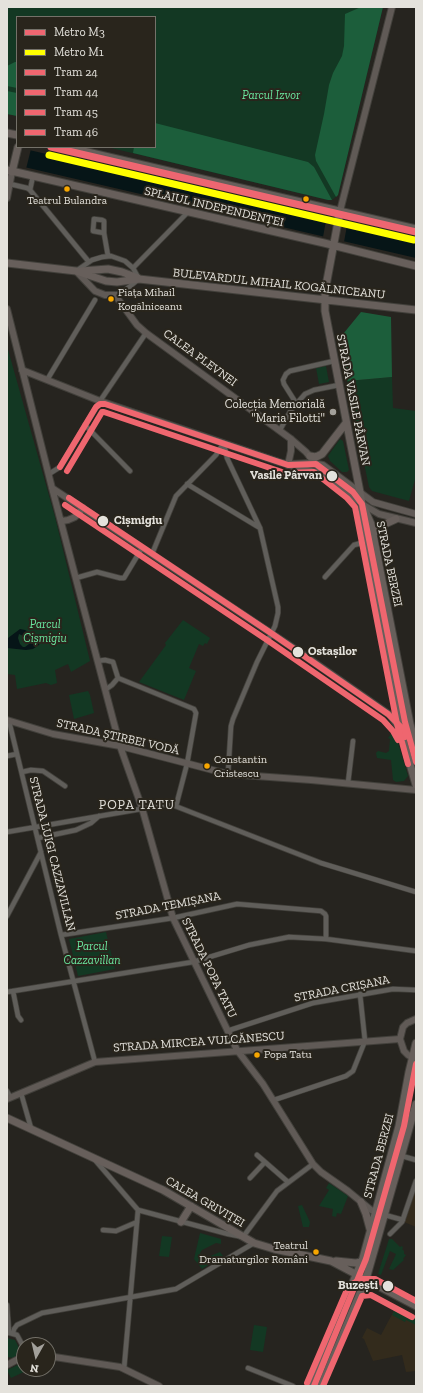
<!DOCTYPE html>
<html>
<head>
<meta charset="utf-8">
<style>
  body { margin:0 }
  #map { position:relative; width:423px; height:1393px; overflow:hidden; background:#26241f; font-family:"Zilla Slab",serif }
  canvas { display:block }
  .frame { position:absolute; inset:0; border:8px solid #e4e2dc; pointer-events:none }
  .legend { position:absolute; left:16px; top:16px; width:140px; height:132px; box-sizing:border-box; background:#29251c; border:1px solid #747169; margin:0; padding:5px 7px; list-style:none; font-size:12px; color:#e4e2dc }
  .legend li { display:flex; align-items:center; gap:8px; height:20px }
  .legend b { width:20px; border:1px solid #747169 }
  .north { position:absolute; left:16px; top:1337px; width:40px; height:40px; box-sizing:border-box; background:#29251c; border:1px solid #747169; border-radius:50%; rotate:188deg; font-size:11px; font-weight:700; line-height:16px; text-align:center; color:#e4e2dc }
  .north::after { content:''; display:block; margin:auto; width:14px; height:18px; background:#a2a09a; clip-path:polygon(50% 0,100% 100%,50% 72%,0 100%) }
</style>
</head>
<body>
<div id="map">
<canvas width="423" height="1393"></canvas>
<div class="frame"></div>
<ul class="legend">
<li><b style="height:5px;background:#ee6671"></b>Metro M3</li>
<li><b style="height:5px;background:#ff0"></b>Metro M1</li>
<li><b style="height:5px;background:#ef666f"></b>Tram 24</li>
<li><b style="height:5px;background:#ef666f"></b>Tram 44</li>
<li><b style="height:5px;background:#ef666f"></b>Tram 45</li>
<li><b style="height:5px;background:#ef666f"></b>Tram 46</li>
</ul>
<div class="north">N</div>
</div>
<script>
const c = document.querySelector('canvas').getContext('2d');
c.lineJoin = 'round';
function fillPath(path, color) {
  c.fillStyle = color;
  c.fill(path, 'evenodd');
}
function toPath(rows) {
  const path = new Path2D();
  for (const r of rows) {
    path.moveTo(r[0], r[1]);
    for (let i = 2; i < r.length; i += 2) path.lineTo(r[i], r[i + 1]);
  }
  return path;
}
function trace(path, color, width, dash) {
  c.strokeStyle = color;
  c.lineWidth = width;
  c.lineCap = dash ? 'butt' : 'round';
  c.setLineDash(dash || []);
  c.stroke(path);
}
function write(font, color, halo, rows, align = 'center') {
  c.font = font + ' "Zilla Slab",serif';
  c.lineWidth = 4;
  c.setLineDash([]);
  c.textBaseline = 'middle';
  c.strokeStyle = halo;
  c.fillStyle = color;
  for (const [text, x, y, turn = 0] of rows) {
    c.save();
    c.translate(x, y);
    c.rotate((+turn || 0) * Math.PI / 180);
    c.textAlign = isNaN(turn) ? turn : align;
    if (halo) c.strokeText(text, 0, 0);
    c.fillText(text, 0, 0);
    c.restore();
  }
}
fillPath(toPath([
  [416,1187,416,1227,404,1222],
  [397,1305,416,1316,416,1371,406,1372,402,1355,373,1361,364,1339,362,1338,367,1328,381,1335]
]), '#332b1c');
fillPath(toPath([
  [7,7,383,7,338,195,332,200,328,200,107,147,155,147,155,17,17,17,17,116,7,114],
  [7,346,55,517,90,661,71,672,68,664,55,670,57,683,51,685,46,683,17,689,15,675,7,674],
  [326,366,329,382,319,384,316,368],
  [392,377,393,408,416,411,416,476,409,501,372,491,369,487,347,381],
  [340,439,343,441,349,470,347,472,342,472,330,461,328,456],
  [183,620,210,638,207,644,205,643,203,646,199,644,189,668,196,671,184,700,139,682,166,645,165,643],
  [88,691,90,695,94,713,74,719,69,695],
  [394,730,408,776,404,781,396,782,393,780,391,760,377,758,376,753,378,751,386,753,389,751,390,739,388,738],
  [106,932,115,969,78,976,69,939],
  [329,1183,348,1196,341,1214,337,1213,336,1217,332,1216,333,1209,319,1206,329,1190,326,1188],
  [302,1205,310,1222,309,1227,303,1227,298,1206],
  [200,1233,221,1239,221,1244,216,1243,202,1250,200,1253,202,1257,208,1257,220,1252,223,1256,202,1269,194,1259],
  [162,1236,172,1237,169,1257,159,1256],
  [389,1239,392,1239,400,1247,402,1246,403,1248,402,1249,404,1251,404,1254,406,1255,403,1259,404,1260,393,1270,389,1269,396,1254,390,1251,381,1275,378,1274],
  [397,1305,416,1316,416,1325,406,1320,405,1322,392,1315],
  [254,1325,267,1327,263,1352,250,1350],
  [7,1338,15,1340,19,1348,18,1355,13,1358,8,1357,7,1355],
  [22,1363,26,1371,11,1378,7,1370]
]), '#133823');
fillPath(toPath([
  [361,7,383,7,338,195,336,197,316,161,315,155,324,114,329,85,333,73,342,56,344,46,345,14],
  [15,62,17,62,17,88,7,86,7,66],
  [7,91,17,93,17,116,7,114],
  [155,123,308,162,314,167,332,200,328,200,133,153,134,147,155,147],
  [361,312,391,317,392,377,347,381,339,339]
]), '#1c5e3b');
fillPath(toPath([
  [7,145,73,160,79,158,323,215,416,239,416,258,7,163],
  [20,629,25,630,32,634,40,637,41,641,39,645,33,649,26,650,7,648,8,638],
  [19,634,25,637,32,638,33,641,25,647,23,647,20,644,18,638]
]), '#061517');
fillPath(toPath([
  [8,144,31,149,26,169,7,165],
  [327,215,348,220,344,242,323,237]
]), '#26241f');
trace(toPath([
  [41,639,44,640]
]), '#061517', 1.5);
const street = toPath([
  [10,184,27,188,30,190,89,262],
  [30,190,33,176],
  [104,233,93,231,94,219,102,220,104,221,104,233,108,256],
  [133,268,188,212],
  [76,271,92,260,102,257,111,256,125,261,133,268,139,279,124,291,115,295],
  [47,380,95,300],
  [296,403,284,384,283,380,286,374,290,371,334,361],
  [85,425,130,471],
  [280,430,291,410,305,394,314,390,339,385],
  [224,443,227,458,260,528,278,607,278,613,275,626,257,662,233,719,231,726,228,774],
  [49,474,60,467,100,401,146,333],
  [187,484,260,528],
  [152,554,176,496,216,455,223,444],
  [325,577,354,545,365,542],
  [76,578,97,572,120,578,124,578,142,548],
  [97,661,105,660,113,662,118,678],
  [118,678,194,709,196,713,187,764,176,806],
  [105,690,112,685,118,678],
  [9,721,61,935,95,1062],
  [7,756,17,754],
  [22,772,31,770,43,771,65,786],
  [348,783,353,741],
  [7,832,170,804,321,863,416,892],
  [38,838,76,830,91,823,99,816],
  [7,916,41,852],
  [61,935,173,918,237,904,321,911,325,914,326,916,326,939],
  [13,991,18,1016,21,1020],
  [7,992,193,962,249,945,289,937,326,939,416,951],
  [227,1031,313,1003,393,989,416,990],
  [7,1091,10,1097],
  [21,1093,31,1128],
  [274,1100,346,1076,353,1071,365,1041,360,994],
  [257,1155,288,1182],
  [402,1156,416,1160],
  [95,1160,138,1210,228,1234,243,1237,277,1191,313,1164],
  [250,1178,265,1162],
  [385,1215,403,1220],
  [103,1230,116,1231,137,1222],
  [390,1234,402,1222,416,1181],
  [7,1305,9,1333],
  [10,1333,17,1335,24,1348],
  [13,1333,14,1329,17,1325,42,1313,176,1289,254,1243],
  [248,1368,293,1386],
  [124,1369,138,1210]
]);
const secondary = toPath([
  [7,198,12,172],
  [340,211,392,7],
  [76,271,95,291,105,295,115,295,137,325,146,333,291,439,306,452,325,475,362,504,379,514,416,523],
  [7,309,52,488,120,746,142,808,173,918,237,1050,263,1084,313,1164,321,1172,348,1191,371,1210,385,1215],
  [22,370,100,401,279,462,325,475],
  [291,464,312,463,323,465,373,502,416,514],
  [288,465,291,451,291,439],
  [52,488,298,651,390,715,400,729],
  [62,521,68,520,75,517,83,508],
  [7,720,53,734,120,746,228,774,311,780,416,790],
  [416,1019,407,1023,403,1027,400,1039,404,1051,408,1055,416,1059],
  [7,1099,95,1062,400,1039],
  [48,1356,120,1367,159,1386],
  [7,1365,24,1356]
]);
const primary = toPath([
  [7,133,17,135],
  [66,147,416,229],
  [7,170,324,243,416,266],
  [12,172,18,147],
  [340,211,325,291,325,311,360,492,362,504,362,524,397,708,400,729,416,785],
  [7,263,76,271,106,281,117,282,139,279,416,310],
  [81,271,108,269,122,272,138,278],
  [310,456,316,457,322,454,346,423],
  [364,508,371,524,410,724,416,746],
  [373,534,383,525,396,519],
  [7,1118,163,1190,254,1243,274,1249,331,1261,416,1306],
  [361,1202,366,1214,370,1229],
  [181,1222,191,1206],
  [336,1261,356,1263,361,1262],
  [310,1386,363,1258,399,1126,409,1072,416,1043],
  [321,1386,366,1279,416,1104]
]);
trace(street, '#42403b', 6);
trace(secondary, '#42403b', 8);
trace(primary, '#42403b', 9);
trace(street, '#605e5a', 4.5);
trace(secondary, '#605a56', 6);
trace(primary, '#675f5b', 7);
trace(toPath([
  [60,467,96,407,100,404,105,404,288,465,316,464,353,492,362,504,405,722,416,762],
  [69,498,271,633,388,714,400,726,405,737],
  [314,1386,366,1259,404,1126,416,1064]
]), '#ef666f', 6);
trace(toPath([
  [67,471,102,412,104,412,285,473,314,472,347,498,355,507,397,724,408,764],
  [65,505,267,640,383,720,393,731,398,740]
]), '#ef666f', 6);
trace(toPath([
  [323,1386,362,1296,371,1295,412,1317]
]), '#ef666f', 6);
trace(toPath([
  [307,1383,346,1292,352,1284,362,1279,375,1279,416,1301]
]), '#ef666f', 6);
trace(toPath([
  [51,147,416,232]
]), '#ee6671', 7);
trace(toPath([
  [49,155,414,240]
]), '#ff0', 7);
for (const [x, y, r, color] of [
  [67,189,3.5,"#f7a600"],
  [306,199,3.5,"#f7a600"],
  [111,299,3.5,"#f7a600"],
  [333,412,4,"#a2a09a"],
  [332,476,6,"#e4e2dc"],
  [103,521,6,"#e4e2dc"],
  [298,652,6,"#e4e2dc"],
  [207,766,3.5,"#f7a600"],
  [257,1055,3.5,"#f7a600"],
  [316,1252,3.5,"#f7a600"],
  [388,1286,6,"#e4e2dc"]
]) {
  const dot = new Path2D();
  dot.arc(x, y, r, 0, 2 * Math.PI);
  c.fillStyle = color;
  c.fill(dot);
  trace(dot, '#29251c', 1.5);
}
write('11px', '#e4e2dc', '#29251c', [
  ["Teatrul Bulandra",67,201,"center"],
  ["Piața Mihail",118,293],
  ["Kogălniceanu",118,307],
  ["Constantin",214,760],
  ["Cristescu",214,774],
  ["Popa Tatu",264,1055],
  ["Teatrul",308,1246,"right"],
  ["Dramaturgilor Români",308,1260,"right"]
], 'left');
write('italic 12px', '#6ae8a0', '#29251c', [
  ["Parcul Izvor",271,96],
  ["Parcul",45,625],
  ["Cișmigiu",45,639],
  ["Parcul",92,947],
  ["Cazzavillan",92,961]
]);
write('12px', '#e4e2dc', '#29251c', [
  ["SPLAIUL INDEPENDENȚEI",214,207,13],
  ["BULEVARDUL MIHAIL KOGĂLNICEANU",279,284,6],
  ["CALEA PLEVNEI",200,358,36],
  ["STRADA VASILE PÂRVAN",353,400,79],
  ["STRADA BERZEI",389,564,78],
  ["STRADA ȘTIRBEI VODĂ",118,737,13],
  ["STRADA LUIGI CAZZAVILLAN",52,854,76],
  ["STRADA TEMIȘANA",168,906,-11],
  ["STRADA POPA TATU",209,968,64],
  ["STRADA CRIȘANA",342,989,-11],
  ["STRADA MIRCEA VULCĂNESCU",199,1042,-4],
  ["STRADA BERZEI",379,1156,-75],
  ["CALEA GRIVIȚEI",205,1202,30]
]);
write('12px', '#e4e2dc', '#29251c', [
  ["Colecția Memorială",325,405],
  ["\"Maria Filotti\"",325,419]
], 'right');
write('bold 12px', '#e4e2dc', '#29251c', [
  ["Vasile Pârvan",322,476],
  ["Cișmigiu",114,521,"left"],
  ["Ostașilor",308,652,"left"],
  ["Buzești",378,1286]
], 'right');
c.letterSpacing = '1px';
write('13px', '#e4e2dc', '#29251c', [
  ["POPA TATU",137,805]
]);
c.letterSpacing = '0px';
</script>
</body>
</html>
